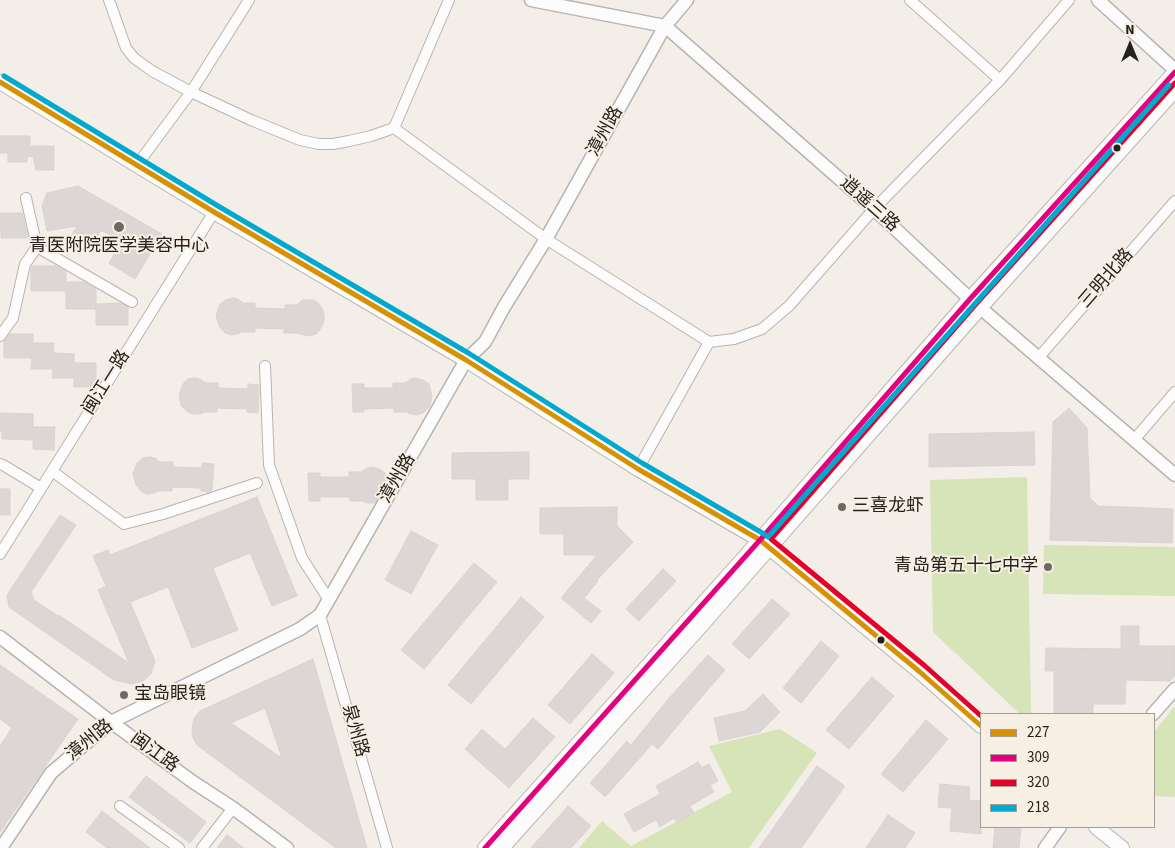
<!DOCTYPE html>
<html>
<head>
<meta charset="utf-8">
<style>
  body { margin:0 }
  #map { position:relative; width:1175px; height:848px; overflow:hidden; background:#f4eee8; font-family:"Source Sans 3",sans-serif }
  canvas { display:block }
  .legend { position:absolute; left:980px; top:713px; width:175px; height:115px; box-sizing:border-box; background:#f8efe4; border:1px solid #a39d94; margin:0; padding:6px 9px; list-style:none; font-size:15px; color:#24211d }
  .legend li { display:flex; align-items:center; gap:10px; height:25px }
  .legend b { width:25px; border:1px solid #a39d94 }
  .north { position:absolute; left:1105px; top:20px; width:50px; height:50px; -webkit-text-stroke:4px #f8efe4; paint-order:stroke; rotate:0deg; font-size:14px; font-weight:700; line-height:20px; text-align:center; color:#24211d }
  .north::after { content:''; display:block; margin:auto; width:18px; height:22px; background:#24211d; clip-path:polygon(50% 0,100% 100%,50% 72%,0 100%) }
</style>
</head>
<body>
<div id="map">
<canvas width="1175" height="848"></canvas>
<ul class="legend">
<li><b style="height:6px;background:#d79204"></b>227</li>
<li><b style="height:6px;background:#e5007d"></b>309</li>
<li><b style="height:6px;background:#e4002b"></b>320</li>
<li><b style="height:6px;background:#00a9ce"></b>218</li>
</ul>
<div class="north">N</div>
</div>
<script>
const c = document.querySelector('canvas').getContext('2d');
c.lineJoin = 'round';
function fillPath(path, color) {
  c.fillStyle = color;
  c.fill(path, 'evenodd');
}
function toPath(rows) {
  const path = new Path2D();
  for (const r of rows) {
    path.moveTo(r[0], r[1]);
    for (let i = 2; i < r.length; i += 2) path.lineTo(r[i], r[i + 1]);
  }
  return path;
}
function trace(path, color, width, dash) {
  c.strokeStyle = color;
  c.lineWidth = width;
  c.lineCap = dash ? 'butt' : 'round';
  c.setLineDash(dash || []);
  c.stroke(path);
}
function write(font, color, halo, rows, align = 'center') {
  c.font = font + ' "Source Sans 3","Noto Sans SC",sans-serif';
  c.lineWidth = 4;
  c.setLineDash([]);
  c.textBaseline = 'middle';
  c.strokeStyle = halo;
  c.fillStyle = color;
  for (const [text, x, y, turn = 0] of rows) {
    c.save();
    c.translate(x, y);
    c.rotate((+turn || 0) * Math.PI / 180);
    c.textAlign = isNaN(turn) ? turn : align;
    if (halo) c.strokeText(text, 0, 0);
    c.fillText(text, 0, 0);
    c.restore();
  }
}
fillPath(toPath([
  [1027,477,1031,714,1020,714,933,632,930,480],
  [1044,545,1175,547,1175,596,1043,594],
  [1175,706,1175,797,1154,796,1154,732],
  [780,729,817,753,749,848,579,848,602,821,631,846,732,792,709,746]
]), '#d7e4b7');
const building = toPath([
  [0,136,30,136,30,146,54,146,54,170,36,170,33,156,27,157,27,162,8,162,8,153,0,153,0,136],
  [78,186,162,234,135,279,109,263,121,242,101,230,93,245,84,240,79,247,68,241,77,226,47,231,42,206,47,193,78,186],
  [0,213,22,213,27,233,27,238,1,238,1,230,0,230,0,213],
  [32,266,56,266,66,272,66,282,84,282,96,289,96,309,66,309,66,291,31,291,31,270,32,266],
  [233,298,238,299,243,303,255,303,255,308,285,309,285,305,297,305,302,300,314,300,320,305,323,310,324,316,324,322,319,331,316,334,310,336,304,335,296,333,284,333,284,329,255,328,255,332,242,332,237,334,231,335,225,333,219,326,216,315,220,304,226,300,233,298],
  [121,303,128,307,128,325,96,325,96,304,121,303],
  [10,334,33,334,33,343,54,343,53,353,74,354,74,363,96,363,96,387,74,387,74,378,52,378,53,369,31,369,32,358,4,358,4,341,10,334],
  [195,378,200,379,206,383,218,383,218,388,248,389,248,384,259,385,258,413,247,412,247,409,217,408,217,412,205,412,200,414,194,414,188,412,181,406,179,395,183,384,188,379,195,378],
  [416,378,423,380,429,384,432,396,430,406,423,413,417,415,411,414,406,412,394,412,394,408,364,409,364,412,353,412,352,384,364,384,364,388,393,388,393,383,405,383,411,379,416,378],
  [1069,408,1087,428,1090,498,1098,506,1173,509,1172,543,1050,540,1053,422,1069,408],
  [0,413,33,414,33,427,55,427,54,450,33,449,33,440,2,439,2,431,0,431,0,413],
  [1034,432,1035,465,929,467,929,434,1034,432],
  [529,452,529,479,508,479,508,500,476,500,476,479,452,479,452,453,529,452],
  [150,457,155,458,160,462,173,462,173,467,202,468,202,463,214,464,212,490,209,492,201,491,201,488,172,487,172,491,159,491,154,493,148,494,142,492,136,485,133,474,137,463,143,458,150,457],
  [372,467,379,469,385,473,387,481,375,503,368,503,362,501,350,501,350,497,320,497,320,501,309,501,308,473,320,473,320,477,349,477,349,472,361,472,367,468,372,467],
  [0,489,10,489,10,515,0,515,0,489],
  [257,497,297,596,272,606,250,553,213,568,238,630,192,648,168,587,130,602,155,661,151,674,143,681,132,684,114,680,9,607,7,595,60,515,76,525,31,592,34,600,58,616,59,615,129,663,98,590,106,586,93,556,108,550,110,555,257,497],
  [617,507,617,526,633,542,597,580,598,581,584,598,601,611,591,623,561,598,597,555,564,555,564,534,540,534,540,508,617,507],
  [411,531,438,545,411,594,385,580,411,531],
  [474,563,497,582,424,669,401,650,474,563],
  [663,569,676,581,639,621,626,609,663,569],
  [521,597,544,617,471,704,448,685,521,597],
  [772,599,790,614,749,659,732,644,772,599],
  [1121,626,1139,626,1139,646,1175,646,1175,675,1170,681,1126,680,1125,704,1093,704,1093,714,1054,714,1054,671,1045,671,1046,648,1121,649,1121,626],
  [821,641,839,656,801,703,783,688,821,641],
  [592,654,614,673,570,724,548,705,592,654],
  [708,655,725,670,693,707,658,749,652,744,605,797,590,783,627,741,631,745,670,697,708,655],
  [313,659,367,848,336,848,197,745,193,738,192,731,193,723,195,717,200,711,313,659],
  [265,708,282,758,231,723,265,708],
  [0,665,78,719,0,832,0,746,12,728,0,719,0,665],
  [872,677,894,696,849,749,826,730,872,677],
  [763,694,780,712,760,732,719,741,714,718,745,711,763,694],
  [533,718,555,737,509,788,465,749,482,729,505,749,533,718],
  [926,720,948,739,903,792,881,774,926,720],
  [698,762,702,768,709,764,718,781,710,785,714,792,690,806,694,813,677,823,674,818,660,827,656,820,634,832,624,814,660,794,656,786,698,762],
  [817,766,845,786,801,848,759,848,817,766],
  [146,776,206,822,190,843,129,797,146,776],
  [940,784,970,787,969,800,981,801,981,834,950,831,952,808,938,807,940,784],
  [568,806,591,826,571,848,531,848,568,806],
  [102,811,150,848,107,848,86,832,102,811],
  [888,815,915,833,905,848,866,848,888,815],
  [995,827,1021,827,1019,848,993,848,995,827],
  [227,835,244,848,217,848,227,835]
]);
fillPath(building, '#dcd7d4');
trace(building, '#d8d3d0', 1);
const minor = toPath([
  [109,0,126,48,134,58,152,71,191,92,251,120,300,140,319,144,333,144,349,141,371,136,394,128,449,0],
  [910,0,1000,80],
  [394,128,546,239,709,342,734,339,762,329,789,306,874,209,1000,80,1069,0],
  [137,165,191,92,249,0],
  [37,247,132,302],
  [0,336,13,318,25,264,37,247,26,198],
  [1039,357,1175,201],
  [265,366,269,465,302,558,329,600],
  [1134,440,1175,392],
  [0,464,3,465,41,488],
  [638,469,709,342],
  [52,471,124,524,163,514,257,483],
  [0,554,214,212],
  [320,615,387,848],
  [120,806,179,848],
  [202,848,233,808]
]);
const tertiary = toPath([
  [531,0,665,26,874,209,970,299,1175,475],
  [1098,0,1175,70],
  [0,637,111,722,193,782,233,808,287,848],
  [1153,714,1175,689],
  [1,848,51,773,111,722,300,629,320,615,466,360,485,342,504,307,546,239,665,26,687,0],
  [1045,848,1060,827]
]);
const secondary = toPath([
  [0,82,214,212,466,360,638,469,760,540,920,672,981,726],
  [1096,827,1122,848],
  [485,848,760,540,970,299,1175,72],
  [502,848,699,628,980,308,1175,90]
]);
trace(minor, '#b8b3af', 12);
trace(tertiary, '#b8b3af', 15);
trace(secondary, '#b8b3af', 16);
trace(minor, '#fdfcfc', 10);
trace(tertiary, '#fdfcfc', 12);
trace(secondary, '#fdfcfc', 14);
trace(toPath([
  [0,82,214,212,466,360,638,469,760,540,920,672,981,726]
]), '#d79204', 5);
trace(toPath([
  [485,848,760,540,970,299,1175,72]
]), '#e5007d', 5);
trace(toPath([
  [981,716,925,666,771,539,976,304,1175,83]
]), '#e4002b', 5);
trace(toPath([
  [4,76,218,206,470,354,642,463,764,534,768,537,1169,85]
]), '#00a9ce', 5);
for (const [x, y, r, color] of [
  [1117,148,4.5,"#24211d"],
  [119,227,6,"#6d6964"],
  [842,507,5,"#6d6964"],
  [1048,567,5,"#6d6964"],
  [881,640,4.5,"#24211d"],
  [124,695,5,"#6d6964"]
]) {
  const dot = new Path2D();
  dot.arc(x, y, r, 0, 2 * Math.PI);
  c.fillStyle = color;
  c.fill(dot);
  trace(dot, '#f8efe4', 2);
}
write('18px', '#24211d', '#f8efe4', [
  ["漳州路",606,132,-61],
  ["逍遥三路",869,205,42],
  ["三明北路",1107,279,-49],
  ["闽江一路",107,383,-58],
  ["漳州路",398,479,-60],
  ["泉州路",354,731,74],
  ["漳州路",90,741,-39],
  ["闽江路",154,753,36]
]);
write('18px', '#24211d', '#f8efe4', [
  ["青医附院医学美容中心",119,247,"center"],
  ["三喜龙虾",852,507],
  ["青岛第五十七中学",1038,567,"right"],
  ["宝岛眼镜",134,695]
], 'left');
</script>
</body>
</html>
